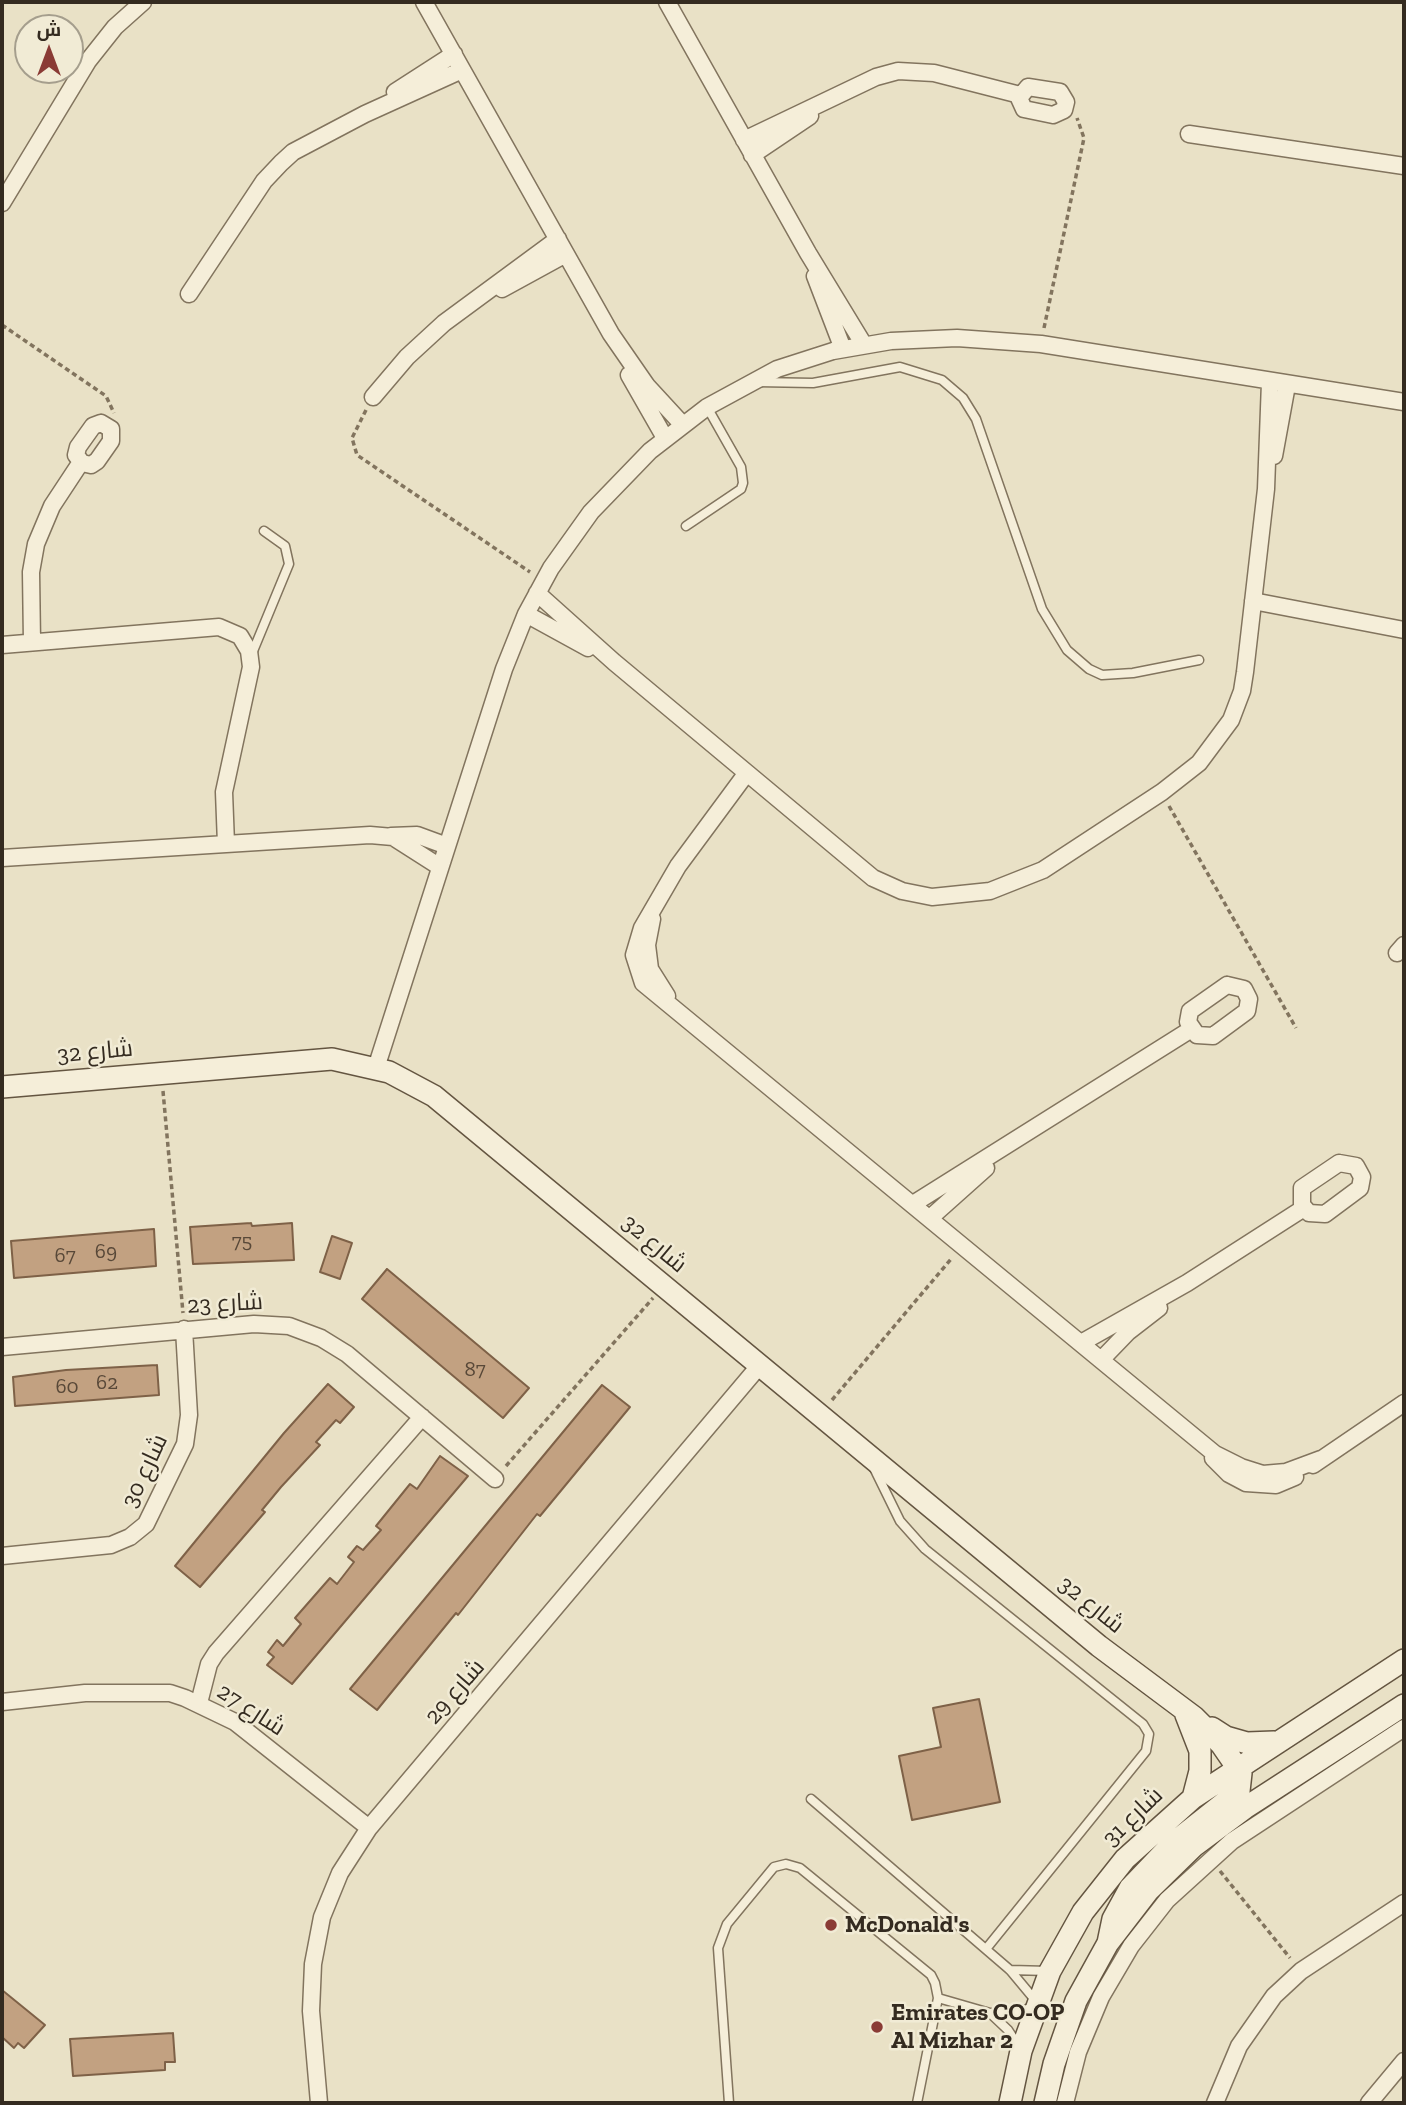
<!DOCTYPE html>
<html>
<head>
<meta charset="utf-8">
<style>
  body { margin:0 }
  #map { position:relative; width:1406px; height:2105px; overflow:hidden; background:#e9e1c6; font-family:"Zilla Slab",Cairo,serif }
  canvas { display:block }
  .frame { position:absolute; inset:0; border:4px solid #342b20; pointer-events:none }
  .north { position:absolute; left:14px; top:14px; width:70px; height:70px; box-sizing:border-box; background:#f1ebd5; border:2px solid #a59e8d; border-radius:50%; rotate:0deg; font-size:19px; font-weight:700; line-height:28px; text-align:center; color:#342b20 }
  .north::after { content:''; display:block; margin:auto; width:24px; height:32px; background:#8a3b35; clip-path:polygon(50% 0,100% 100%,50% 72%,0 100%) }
</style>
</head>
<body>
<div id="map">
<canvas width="1406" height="2105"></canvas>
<div class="frame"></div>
<div class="north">ش</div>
</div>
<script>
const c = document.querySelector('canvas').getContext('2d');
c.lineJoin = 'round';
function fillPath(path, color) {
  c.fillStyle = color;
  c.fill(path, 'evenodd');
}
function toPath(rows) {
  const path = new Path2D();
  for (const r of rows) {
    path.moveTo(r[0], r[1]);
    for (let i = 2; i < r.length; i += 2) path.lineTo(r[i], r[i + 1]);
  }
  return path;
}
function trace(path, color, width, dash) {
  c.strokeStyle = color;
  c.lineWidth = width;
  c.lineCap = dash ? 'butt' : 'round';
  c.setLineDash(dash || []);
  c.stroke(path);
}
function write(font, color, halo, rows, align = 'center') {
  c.font = font + ' "Zilla Slab",Cairo,serif';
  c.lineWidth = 5;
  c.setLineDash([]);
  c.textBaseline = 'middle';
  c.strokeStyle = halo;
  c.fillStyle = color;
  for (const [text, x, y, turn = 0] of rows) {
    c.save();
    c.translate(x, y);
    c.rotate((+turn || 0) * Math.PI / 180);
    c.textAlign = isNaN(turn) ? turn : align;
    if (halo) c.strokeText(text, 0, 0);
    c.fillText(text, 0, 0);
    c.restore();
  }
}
const building = toPath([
  [251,1223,252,1226,292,1223,294,1260,193,1264,190,1227,251,1223],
  [154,1229,156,1266,14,1278,11,1241,154,1229],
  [332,1236,352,1243,340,1279,320,1272,332,1236],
  [387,1269,529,1388,503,1418,362,1299,387,1269],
  [157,1365,159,1395,15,1406,13,1377,66,1370,157,1365],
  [328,1384,354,1407,340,1423,336,1420,316,1442,320,1445,281,1487,262,1510,265,1512,200,1587,175,1566,284,1433,328,1384],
  [602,1385,630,1407,540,1516,537,1514,458,1615,456,1613,377,1710,350,1689,602,1385],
  [440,1456,468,1476,292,1684,267,1665,274,1657,268,1652,277,1640,283,1646,301,1624,295,1618,330,1578,337,1584,354,1562,348,1557,357,1546,363,1550,381,1530,376,1526,410,1484,417,1489,440,1456],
  [979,1699,1000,1802,912,1820,899,1756,941,1747,933,1708,979,1699],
  [2,1990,45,2025,24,2048,18,2043,14,2048,2,2037,2,1990],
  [173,2033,175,2062,165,2062,165,2070,73,2076,70,2039,173,2033]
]);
fillPath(building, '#c2a181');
trace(building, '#7e6147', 2);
const lane = toPath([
  [757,382,813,383,900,367,942,380,963,398,976,419,1042,609,1067,650,1089,669,1102,675,1133,673,1199,660],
  [686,526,741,489,743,483,741,467,707,407],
  [251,656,289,564,285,546,264,531],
  [873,1466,900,1521,925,1549,1143,1724,1149,1734,1146,1751,986,1949],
  [811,1799,1010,1970,1035,2000],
  [1010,1970,1049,1971],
  [938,1998,990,2013,1013,2013,1034,2007],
  [990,2013,1008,2030,1019,2047],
  [729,2103,718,1948,727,1924,774,1867,786,1864,800,1868,931,1975,935,1983,938,1998,917,2103]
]);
const street = toPath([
  [424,2,611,334,647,386,682,424],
  [667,2,808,253,864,345],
  [1028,87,1060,92,1066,102,1064,110,1053,115,1024,109,1019,98,1028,87],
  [395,92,454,54],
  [1189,134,1404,166],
  [744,140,876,77,898,71,934,73,1020,95],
  [752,155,810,116],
  [2,203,88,61,115,27,143,2],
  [815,276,843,349],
  [502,289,566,254],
  [189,294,264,181,281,163,293,152,365,114,462,70],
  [629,375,665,438],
  [373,397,407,357,444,323,558,239],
  [101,423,111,429,111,441,97,461,91,465,82,463,76,455,78,447,93,426,101,423],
  [1274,456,1287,385],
  [537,593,614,662,873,878,902,891,932,897,990,891,1043,870,1162,792,1199,763,1231,720,1242,691,1245,672,1266,489,1270,382],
  [1253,601,1404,630],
  [526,614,588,648],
  [32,642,31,572,36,544,52,506,81,462],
  [2,645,219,627,240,636,249,651,251,667,224,792,226,844],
  [746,774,678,866,642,928,634,955,643,983,1215,1454,1241,1467,1263,1474,1286,1472,1321,1459],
  [391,836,417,835,447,846],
  [2,858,370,835,393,837,440,867],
  [652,919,647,945,650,969,667,996],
  [1397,953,1404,945],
  [1227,985,1244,989,1249,999,1247,1011,1213,1036,1197,1035,1188,1022,1190,1011,1227,985],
  [376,1068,504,669,526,614,551,568,591,512,650,451,707,407,777,369,833,351,891,341,957,338,1041,344,1404,402],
  [1339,1163,1356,1166,1362,1177,1360,1188,1325,1214,1309,1213,1302,1205,1302,1188,1339,1163],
  [913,1204,1190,1030],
  [930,1218,986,1168],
  [1081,1343,1187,1283,1304,1208],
  [2,1347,254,1324,289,1326,321,1338,347,1354,495,1479],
  [1101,1360,1128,1332,1159,1308],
  [1213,1458,1229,1474,1246,1483,1276,1485,1295,1477],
  [1313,1465,1404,1403],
  [2,1556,111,1545,130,1537,146,1524,185,1444,189,1415,184,1329],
  [2,1702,85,1693,170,1693,185,1698,235,1722,369,1828],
  [199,1703,209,1664,216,1653,422,1417],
  [319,2103,311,2011,313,1964,322,1917,340,1873,369,1828,760,1365],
  [1065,2103,1078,2052,1101,1997,1131,1946,1167,1900,1232,1841,1404,1728],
  [1215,2103,1239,2046,1274,1996,1301,1971,1404,1903],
  [1369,2103,1404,2061]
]);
const secondary = toPath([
  [2,1087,332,1059,389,1072,434,1096,1099,1646,1194,1717,1221,1744,1241,1773,1239,1791,1172,1844,1130,1888,1113,1919,1108,1943],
  [1186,1715,1200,1751,1200,1771,1193,1798],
  [1212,1728,1226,1737,1247,1743,1274,1742],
  [1010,2103,1021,2051,1050,1971,1083,1912,1125,1859,1193,1798,1404,1660],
  [1045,2103,1054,2064,1076,2001,1108,1943,1148,1891,1194,1846,1245,1808,1404,1705]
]);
trace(lane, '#82745e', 11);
trace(street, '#82745e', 19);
trace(secondary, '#645541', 24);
trace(toPath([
  [2,325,106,396,114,413],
  [1044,328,1084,138,1077,118],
  [366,410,352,438,357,455,530,572],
  [1169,806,1296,1028],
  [163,1091,183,1313],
  [832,1400,951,1259],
  [506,1466,653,1298],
  [1220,1871,1290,1958]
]), '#82745e', 3.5, [5, 3.5]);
trace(lane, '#f5eed9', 8);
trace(street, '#f5eed9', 16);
trace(secondary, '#f5eed9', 21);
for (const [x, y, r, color] of [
  [831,1925,7,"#8a3b35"],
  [877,2027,7,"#8a3b35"]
]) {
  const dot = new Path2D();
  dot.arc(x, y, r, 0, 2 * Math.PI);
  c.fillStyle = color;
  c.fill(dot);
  trace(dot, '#f1ebd5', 2.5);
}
write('21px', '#584838', null, [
  ["75",242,1242],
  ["69",106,1252],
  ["67",65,1256],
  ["87",475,1370],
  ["62",107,1383],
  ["60",67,1387]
]);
write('24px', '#342b20', '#f1ebd5', [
  ["شارع 32",95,1052,-5],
  ["شارع 32",654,1244,40],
  ["شارع 23",225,1304,-3],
  ["شارع 30",145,1471,-65],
  ["شارع 32",1091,1605,39],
  ["شارع 29",455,1692,-49],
  ["شارع 27",251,1710,33],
  ["شارع 31",1133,1817,-44]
]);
write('bold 24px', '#342b20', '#f1ebd5', [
  ["McDonald's",845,1925],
  ["Emirates CO-OP",891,2013],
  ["Al Mizhar 2",891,2041]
], 'left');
</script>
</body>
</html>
